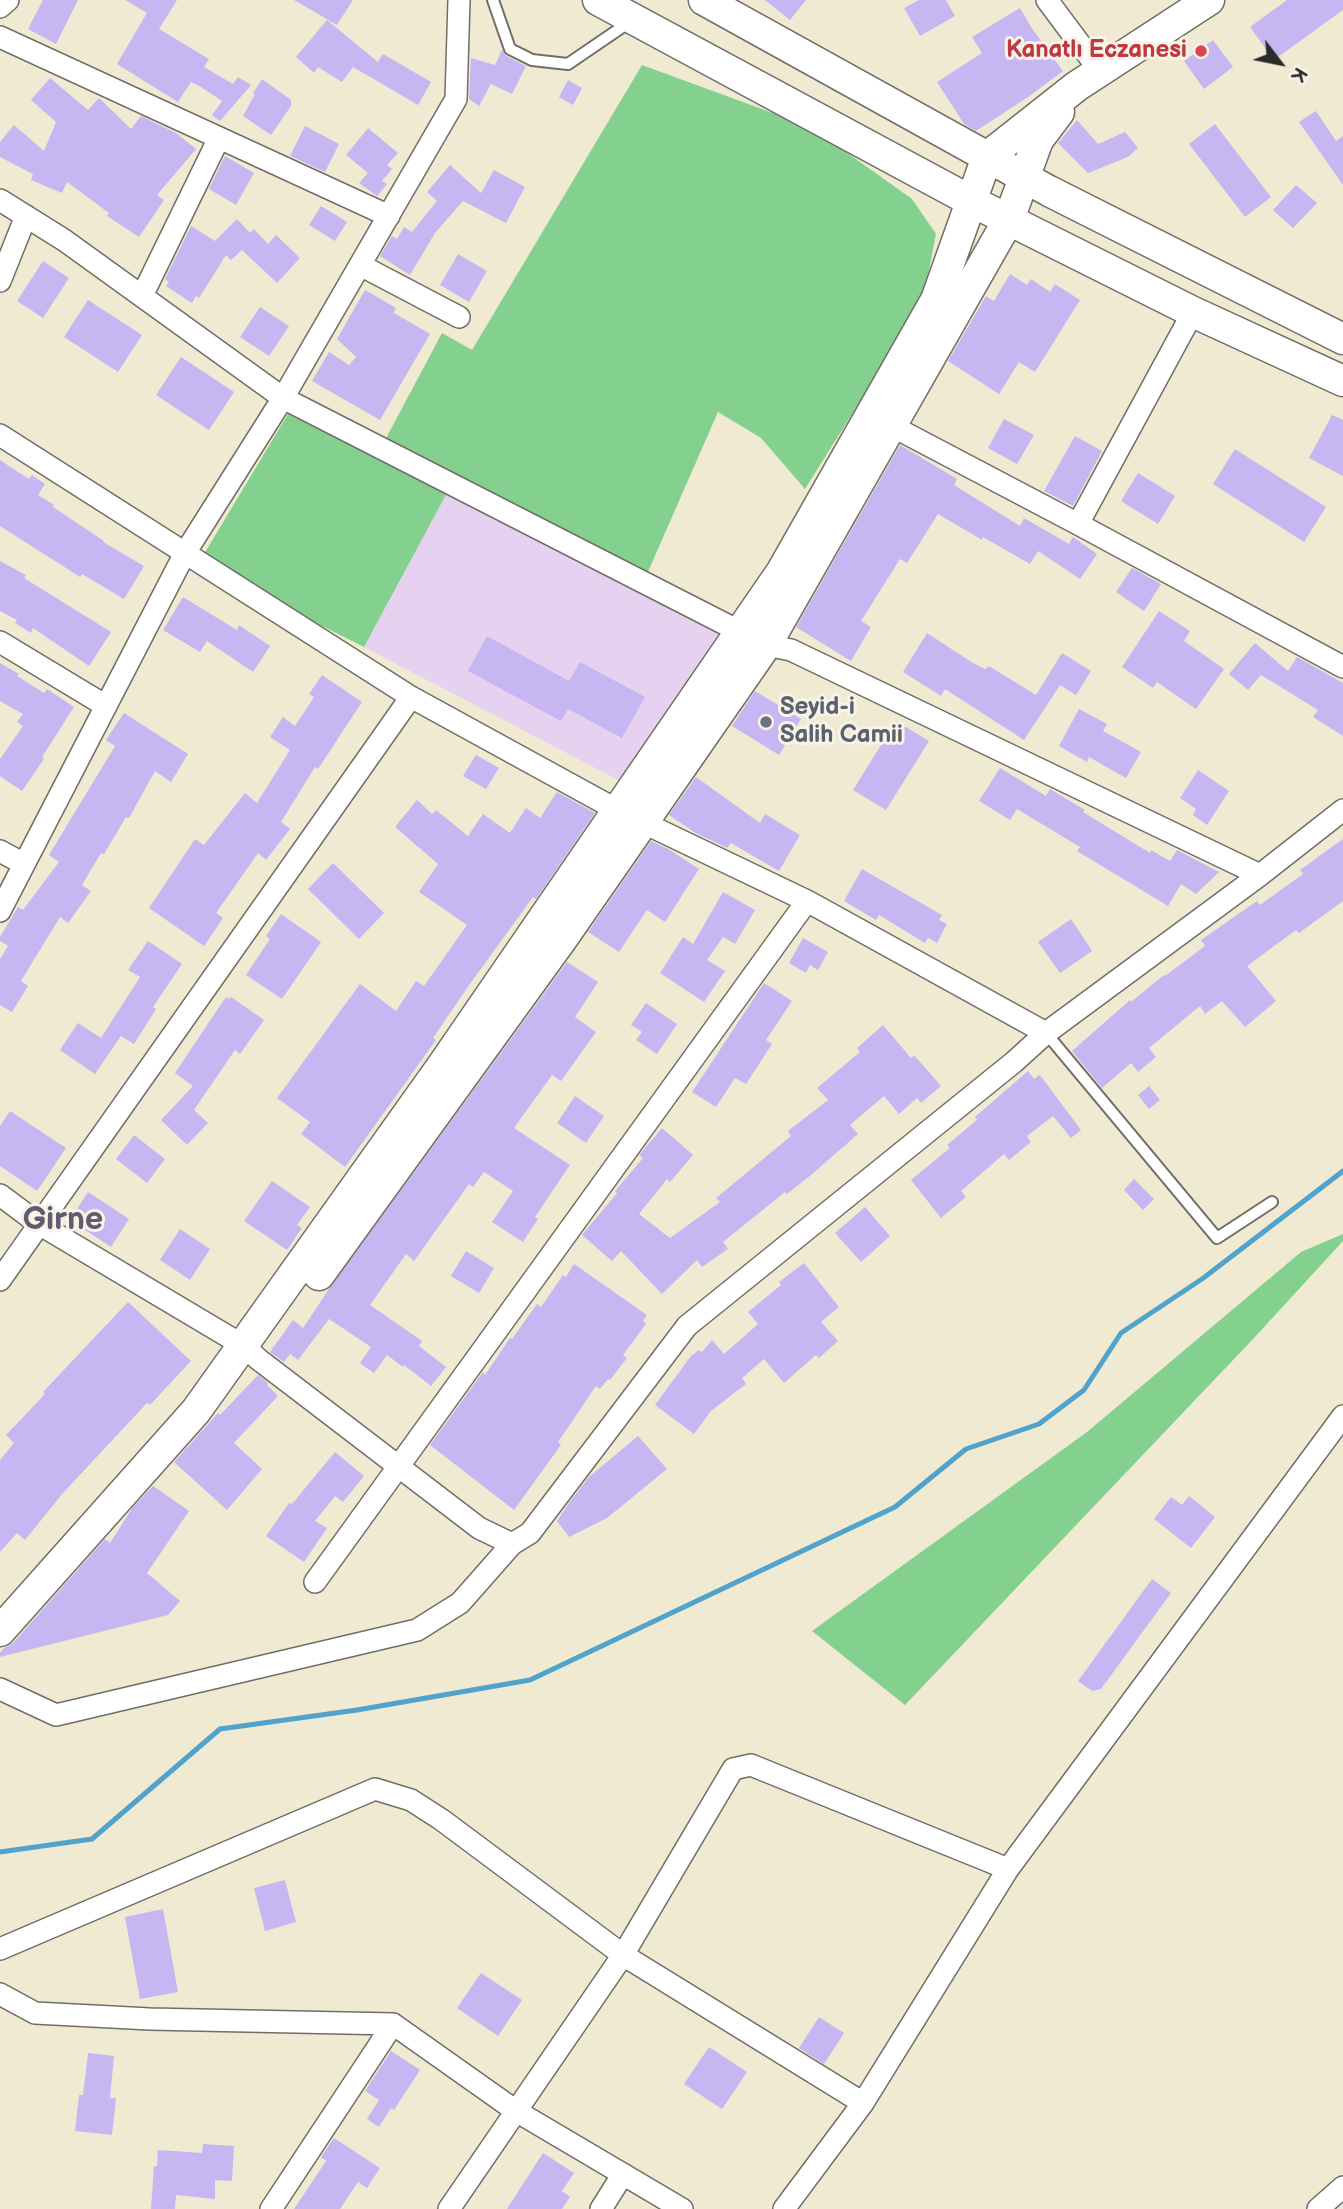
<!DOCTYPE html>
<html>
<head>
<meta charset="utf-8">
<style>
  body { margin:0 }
  #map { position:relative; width:1343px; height:2209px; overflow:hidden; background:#f0ead3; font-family:"Balsamiq Sans",sans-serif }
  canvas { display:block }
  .north { position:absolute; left:1245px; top:28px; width:70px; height:70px; -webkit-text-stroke:5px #f7f3e8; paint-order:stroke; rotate:122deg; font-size:19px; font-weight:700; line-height:28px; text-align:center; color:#2b2b2b }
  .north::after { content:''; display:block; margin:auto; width:24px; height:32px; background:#2b2b2b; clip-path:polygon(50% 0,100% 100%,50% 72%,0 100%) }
</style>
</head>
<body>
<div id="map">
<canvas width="1343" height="2209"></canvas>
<div class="north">K</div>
</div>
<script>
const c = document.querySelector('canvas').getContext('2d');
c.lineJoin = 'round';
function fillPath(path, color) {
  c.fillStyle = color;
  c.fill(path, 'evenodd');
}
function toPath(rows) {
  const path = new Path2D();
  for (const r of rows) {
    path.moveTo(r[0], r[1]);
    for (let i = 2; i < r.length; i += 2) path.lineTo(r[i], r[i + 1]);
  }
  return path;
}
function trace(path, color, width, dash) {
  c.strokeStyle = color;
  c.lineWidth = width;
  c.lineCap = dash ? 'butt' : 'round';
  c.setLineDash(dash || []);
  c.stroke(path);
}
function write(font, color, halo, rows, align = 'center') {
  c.font = font + ' "Balsamiq Sans",sans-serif';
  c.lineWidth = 6;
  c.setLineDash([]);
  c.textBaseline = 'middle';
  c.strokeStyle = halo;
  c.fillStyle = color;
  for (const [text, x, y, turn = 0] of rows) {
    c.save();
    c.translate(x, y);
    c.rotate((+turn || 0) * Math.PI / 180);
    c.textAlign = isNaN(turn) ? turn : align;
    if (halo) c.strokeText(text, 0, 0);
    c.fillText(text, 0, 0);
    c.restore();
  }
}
fillPath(toPath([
  [454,480,733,619,622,782,364,647]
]), '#e6d2f0');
fillPath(toPath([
  [642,65,811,127,912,199,936,234,923,301,805,489,761,438,718,412,647,574,454,480,364,647,198,564,288,414,376,457,442,333,472,350],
  [1343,1234,1343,1241,1254,1338,905,1705,812,1631,1087,1432,1301,1252]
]), '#84d18f');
trace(toPath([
  [0,1852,92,1839,220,1729,357,1710,530,1680,895,1507,966,1449,1039,1424,1084,1390,1121,1333,1202,1279,1343,1171]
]), '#51a3cc', 5);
fillPath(toPath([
  [43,0,78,0,56,44,28,29],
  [125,0,177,0,159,29,209,59,204,67,233,84,238,77,251,85,220,121,212,115,222,101,201,87,191,82,178,102,117,64,147,13],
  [294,0,353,0,337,25],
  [765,0,806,0,790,20],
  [919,0,946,0,955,16,920,36,904,8],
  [1287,0,1343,0,1343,10,1274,60,1250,27],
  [1020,8,1033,30,1063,71,1028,97,976,131,964,124,937,82,982,53,972,37],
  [327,20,378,62,383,54,431,82,418,105,353,67,342,82,318,67,314,73,296,57],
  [1213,40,1233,67,1204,89,1184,61],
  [502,50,506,56,526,66,512,94,491,84,479,106,469,99,471,58,495,65],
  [50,78,88,110,99,98,131,129,141,116,176,133,196,149,157,195,164,200,139,237,107,216,109,213,67,182,62,193,31,180,33,174,0,157,0,142,14,125,44,151,56,122,31,100],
  [262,79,291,100,291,106,271,135,243,116,255,94,253,93],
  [568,80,582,88,573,105,559,97],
  [1316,111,1336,141,1343,136,1343,185,1299,122],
  [1077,120,1098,144,1125,132,1138,148,1128,157,1088,173,1058,143],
  [1215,124,1271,197,1245,217,1189,144],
  [305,126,339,144,325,172,290,156],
  [368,128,398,153,387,165,392,169,382,181,387,184,377,196,359,183,368,173,346,155],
  [225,156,254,173,236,205,209,189],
  [450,165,481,193,494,170,525,187,506,223,463,201,435,233,410,275,380,256,392,236,397,239,404,227,412,232,437,201,427,192],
  [1296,185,1317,203,1293,228,1273,210],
  [321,206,347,222,335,241,309,225],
  [237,219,250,233,254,229,268,244,276,235,300,258,277,283,242,250,231,260,226,255,199,298,196,296,192,303,166,286,169,282,165,279,191,226,215,241],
  [458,254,487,271,469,302,440,285],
  [43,261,69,278,43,318,17,301],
  [1010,274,1027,285,1031,279,1050,292,1055,284,1080,300,1035,372,1019,362,999,394,948,361,986,296,994,301],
  [365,290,396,308,394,313,430,334,380,420,312,381,329,352,349,365,356,357,337,339],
  [88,300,142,335,118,372,64,337],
  [260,307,289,326,269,356,240,337],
  [181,357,234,392,209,430,156,395],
  [1332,415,1343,420,1343,476,1309,458],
  [1004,419,1034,435,1017,464,988,448],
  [1075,436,1102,451,1073,506,1044,491],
  [900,445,957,479,954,485,1020,526,1024,518,1069,544,1073,537,1097,554,1080,579,1038,551,1030,564,983,537,982,540,938,514,907,563,900,559,861,621,871,627,851,661,796,627],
  [1235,449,1326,507,1304,542,1213,484],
  [0,460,29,479,32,475,45,484,38,495,54,505,53,507,104,541,103,542,144,566,124,599,82,574,80,577,0,526],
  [1138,473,1175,496,1158,524,1121,501],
  [0,561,26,575,24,578,111,632,89,666,33,628,31,633,15,623,17,620,0,611],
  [1132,568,1161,584,1144,611,1116,592],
  [183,597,237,630,239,625,270,646,253,672,207,641,200,652,163,630],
  [1159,611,1190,631,1184,641,1224,669,1196,709,1157,682,1153,688,1122,667],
  [927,633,973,663,985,669,989,666,1036,695,1062,653,1091,671,1076,695,1060,685,1024,740,945,689,941,696,903,672],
  [487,636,569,681,580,662,645,697,622,738,568,709,561,721,468,671],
  [1255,643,1288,671,1297,657,1343,683,1343,736,1313,717,1318,710,1261,675,1248,690,1229,674],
  [0,663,19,674,17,676,44,693,47,689,74,707,42,757,44,759,22,791,0,776,0,759,23,726,17,722,23,714,0,701],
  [322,675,362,702,318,769,315,767,281,822,290,829,266,860,258,853,216,913,223,918,204,946,149,908,195,839,204,845,245,793,257,803,290,750,270,737,283,717,295,726,314,697,309,694],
  [755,691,801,719,779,755,732,726],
  [1079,709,1107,724,1103,731,1141,752,1126,778,1089,757,1087,762,1059,746],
  [124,713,188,754,171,782,155,771,129,818,126,817,104,854,101,853,82,885,91,891,68,923,60,917,21,981,28,986,12,1012,0,1005,0,959,8,946,0,941,0,937,18,907,23,910,59,862,49,855,115,746,106,740],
  [896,721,929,741,886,810,853,790],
  [476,755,499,768,486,789,463,776],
  [1000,768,1046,796,1050,789,1085,810,1083,812,1150,853,1151,850,1170,861,1177,850,1219,872,1196,894,1181,884,1168,906,1077,851,1080,847,1017,809,1010,820,979,801],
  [1198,770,1229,791,1207,825,1193,815,1196,809,1180,798],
  [696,777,760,823,765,814,800,835,779,871,731,843,727,848,694,832,669,815],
  [557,792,595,813,536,899,533,897,467,988,433,1038,436,1040,345,1167,301,1134,310,1122,277,1098,360,984,396,1011,416,981,424,986,467,925,419,892,438,864,395,827,417,800,432,814,436,810,468,836,483,814,510,833,526,808,540,818],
  [1343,839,1343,901,1299,933,1296,930,1247,966,1276,1001,1245,1027,1222,1001,1205,1014,1200,1006,1149,1048,1156,1057,1138,1072,1131,1063,1102,1088,1072,1051,1130,1000,1131,1002,1164,975,1165,976,1205,946,1201,940,1257,901,1260,905,1303,874,1300,870],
  [651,841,668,849,699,869,665,922,647,910,619,952,588,932],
  [333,863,384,913,359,939,308,889],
  [862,869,942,915,939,920,947,924,937,943,928,938,925,943,879,915,876,920,844,901],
  [723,892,755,910,735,944,723,937,707,960,725,971,704,1002,660,973,683,937,693,944],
  [281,914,321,942,282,999,246,975,270,939,266,936],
  [1071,919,1092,951,1060,973,1038,942],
  [803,938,828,952,818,970,810,965,806,973,789,963],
  [148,941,182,964,153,1007,156,1009,134,1044,121,1036,95,1074,60,1050,78,1023,101,1038,140,977,128,970],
  [567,962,598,982,575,1017,596,1032,561,1081,552,1075,514,1128,570,1165,535,1217,538,1219,523,1242,492,1222,513,1191,484,1172,473,1187,469,1184,414,1261,406,1254,370,1305,422,1341,419,1346,446,1367,431,1386,404,1365,403,1367,387,1355,374,1373,360,1363,371,1347,329,1319,298,1360,290,1354,284,1362,270,1352,293,1320,303,1328,329,1289],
  [764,983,792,1001,766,1040,772,1044,746,1084,735,1078,716,1107,692,1092],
  [226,997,229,999,231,997,264,1020,240,1054,235,1050,194,1110,208,1123,187,1145,161,1120,193,1086,175,1073],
  [646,1003,677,1024,657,1054,636,1040,642,1032,631,1025],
  [883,1025,911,1058,914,1055,941,1086,921,1103,917,1098,899,1114,884,1096,850,1125,858,1134,811,1175,787,1194,785,1192,723,1242,728,1249,702,1267,697,1260,662,1294,621,1251,612,1261,582,1235,617,1193,615,1191,643,1158,639,1155,662,1128,693,1155,670,1182,667,1179,639,1214,670,1238,720,1202,716,1198,791,1136,788,1131,828,1100,817,1088,860,1052,857,1048],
  [1028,1071,1034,1079,1040,1075,1081,1130,1071,1138,1053,1116,1027,1136,1031,1142,1009,1160,1004,1154,961,1191,966,1197,941,1218,911,1180,950,1148,947,1145,977,1120,975,1117],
  [1149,1086,1160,1100,1149,1109,1138,1095],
  [575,1096,604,1116,586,1143,557,1123],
  [10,1111,66,1148,37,1191,0,1166,0,1126],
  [134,1135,165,1159,147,1183,116,1159],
  [1134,1179,1154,1199,1143,1210,1124,1190],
  [272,1181,310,1207,297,1225,302,1228,287,1250,244,1221],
  [88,1192,129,1219,111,1247,70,1220],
  [865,1207,890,1236,861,1262,835,1233],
  [180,1229,210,1249,190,1280,160,1260],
  [466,1251,494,1268,479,1293,451,1276],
  [804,1263,839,1307,821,1322,838,1341,819,1358,816,1355,784,1383,764,1359,742,1378,746,1384,711,1411,694,1434,655,1405,691,1356,699,1350,702,1352,712,1340,724,1354,758,1324,748,1312,781,1285,779,1282],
  [574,1264,647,1315,643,1321,646,1324,623,1355,627,1358,610,1380,608,1379,600,1389,596,1386,558,1442,561,1445,514,1510,430,1445,483,1372,485,1375,510,1338,512,1339,537,1304,541,1307,563,1275,566,1277],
  [128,1302,191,1361,150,1405,147,1403,63,1493,25,1540,17,1533,0,1552,0,1460,14,1443,6,1435,45,1394,43,1392],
  [258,1375,268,1383,267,1385,278,1396,234,1443,262,1469,227,1510,174,1462,218,1413,220,1415],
  [638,1436,667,1469,607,1518,569,1537,557,1521,569,1503,589,1477],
  [335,1452,364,1476,343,1502,335,1496,315,1521,327,1528,304,1562,266,1536,289,1503,292,1504],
  [153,1486,189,1511,147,1573,180,1601,168,1615,0,1657,0,1653,4,1648,13,1643,105,1539,110,1543,133,1507],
  [1189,1496,1215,1517,1191,1548,1154,1519,1171,1497,1182,1505],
  [1152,1579,1171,1593,1101,1689,1092,1691,1078,1681],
  [285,1880,296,1922,265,1931,254,1888],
  [163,1909,178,1992,140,1999,125,1917],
  [481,1973,522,2000,498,2036,457,2008],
  [819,2017,844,2033,824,2064,799,2048],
  [709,2047,747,2072,722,2109,684,2084],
  [391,2051,420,2070,394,2110,391,2108,379,2127,367,2119,379,2100,365,2091],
  [88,2053,114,2056,110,2098,116,2098,112,2135,75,2131,79,2095,83,2095],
  [334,2138,380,2168,367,2188,358,2182,340,2209,294,2209,326,2161,321,2157],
  [203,2144,234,2146,232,2181,215,2180,215,2199,176,2195,175,2209,151,2209,154,2166,157,2166,158,2150,202,2153],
  [543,2153,574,2173,562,2191,570,2197,562,2209,507,2209]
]), '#c6b6f1');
const lane = toPath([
  [493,0,510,49,532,60,568,64,631,21],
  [1046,1033,1217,1238,1272,1202]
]);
const street = toPath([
  [1047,0,1100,71],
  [0,7,8,0],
  [0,37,389,216],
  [0,200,64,240,283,398,766,645,791,650,1260,875],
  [360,265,459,317],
  [0,281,26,216],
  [142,296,219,138],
  [878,422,890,425,1078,524,1343,667],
  [0,435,411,697,617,810,807,901,1046,1033],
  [1078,524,1193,312],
  [0,642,106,706],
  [0,851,24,864],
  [0,911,185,553,283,398,456,99,459,0],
  [0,1195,39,1224,244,1346,258,1359,479,1528,512,1544],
  [0,1280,411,697],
  [315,1582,807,901],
  [0,1689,56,1715,417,1630,460,1603,512,1544,530,1533,687,1326,1014,1062,1046,1033,1260,875,1343,810],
  [0,1949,375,1789,411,1800,442,1820,623,1955,863,2103],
  [0,1994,35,2013,150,2019,393,2024,271,2209],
  [393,2024,516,2111,682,2209],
  [449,2209,623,1955,733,1769,751,1765,1008,1869],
  [601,2209,623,2174],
  [784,2209,863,2103,1008,1869,1343,1416],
  [1318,2209,1343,2187]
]);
const secondary = toPath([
  [598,0,971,201,1193,312,1343,381],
  [704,0,1049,191,1343,339],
  [319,1275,562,939,766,645,1009,219,1038,140,1059,112],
  [0,1631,196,1411,442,1066,782,571,936,300,987,157,1077,86,1209,0]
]);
trace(lane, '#706e66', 14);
trace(street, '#706e66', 24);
trace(secondary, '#706e66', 33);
trace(lane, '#fff', 10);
trace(street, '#fff', 21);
trace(secondary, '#fff', 30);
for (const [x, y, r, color] of [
  [1201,51,7,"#e0444e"],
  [766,722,7,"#6b7280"]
]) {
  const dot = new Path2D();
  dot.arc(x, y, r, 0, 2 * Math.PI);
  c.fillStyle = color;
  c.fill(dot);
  trace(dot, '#f7f3e8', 2.5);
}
write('bold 24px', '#be3a42', '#f7f3e8', [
  ["Kanatlı Eczanesi",1187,51]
], 'right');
write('bold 24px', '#5b616d', '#f7f3e8', [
  ["Seyid-i",780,708],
  ["Salih Camii",780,736]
], 'left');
write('bold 32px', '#615c70', '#f7f3e8', [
  ["Girne",63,1221]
]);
</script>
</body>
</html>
